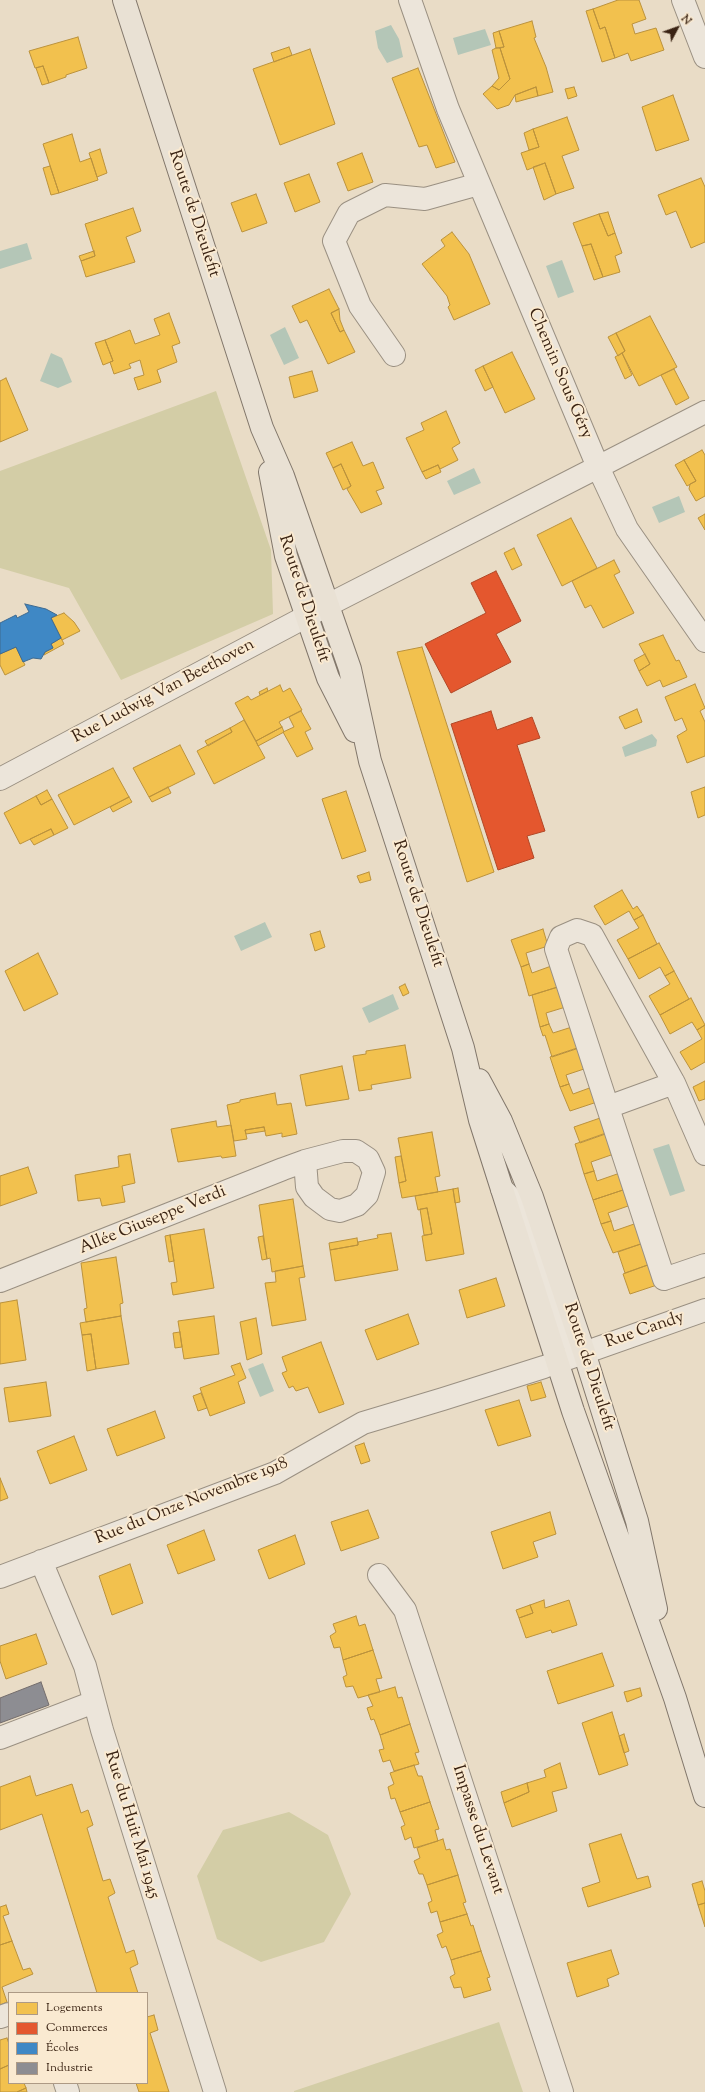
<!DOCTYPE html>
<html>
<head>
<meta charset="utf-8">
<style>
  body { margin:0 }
  #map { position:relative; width:705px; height:2092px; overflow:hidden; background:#e9dcc6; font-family:"Sorts Mill Goudy",serif }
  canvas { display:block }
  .legend { position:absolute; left:8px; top:1992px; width:140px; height:92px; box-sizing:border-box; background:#faead1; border:1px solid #ad9a85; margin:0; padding:5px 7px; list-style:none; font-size:12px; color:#3a2313 }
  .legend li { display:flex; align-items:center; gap:8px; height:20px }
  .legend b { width:20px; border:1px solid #ad9a85 }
  .north { position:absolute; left:657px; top:8px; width:40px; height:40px; -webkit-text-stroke:3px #faead1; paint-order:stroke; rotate:49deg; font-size:11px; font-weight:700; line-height:16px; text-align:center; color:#3a2313 }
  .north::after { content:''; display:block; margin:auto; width:14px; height:18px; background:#3a2313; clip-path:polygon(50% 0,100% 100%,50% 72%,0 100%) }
</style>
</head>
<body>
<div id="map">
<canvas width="705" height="2092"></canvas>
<ul class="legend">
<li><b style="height:11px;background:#f2c14e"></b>Logements</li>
<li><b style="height:11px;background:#e4572e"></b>Commerces</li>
<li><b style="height:11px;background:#3f88c5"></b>Écoles</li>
<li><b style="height:11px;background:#8d8d92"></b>Industrie</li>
</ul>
<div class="north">N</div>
</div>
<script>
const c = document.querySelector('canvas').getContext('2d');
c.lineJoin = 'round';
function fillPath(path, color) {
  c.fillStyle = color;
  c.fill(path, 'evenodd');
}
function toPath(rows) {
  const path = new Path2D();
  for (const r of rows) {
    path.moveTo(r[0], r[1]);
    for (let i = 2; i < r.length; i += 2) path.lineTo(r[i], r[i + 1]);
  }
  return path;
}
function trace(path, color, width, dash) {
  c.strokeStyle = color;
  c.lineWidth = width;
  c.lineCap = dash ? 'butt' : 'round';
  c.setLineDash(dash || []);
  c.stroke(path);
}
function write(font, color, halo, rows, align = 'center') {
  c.font = font + ' "Sorts Mill Goudy",serif';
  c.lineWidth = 4;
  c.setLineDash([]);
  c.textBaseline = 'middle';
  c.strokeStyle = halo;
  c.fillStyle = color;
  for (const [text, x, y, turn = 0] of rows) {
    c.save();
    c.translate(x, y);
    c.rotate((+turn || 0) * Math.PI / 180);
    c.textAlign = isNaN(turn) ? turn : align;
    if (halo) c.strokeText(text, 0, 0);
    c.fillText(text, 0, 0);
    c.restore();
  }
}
fillPath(toPath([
  [216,391,271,550,273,614,121,680,69,588,0,568,0,471],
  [289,1812,328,1835,351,1894,324,1942,261,1962,217,1939,197,1876,223,1830],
  [499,2022,523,2092,294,2092,294,2091]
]), '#d3cda6');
fillPath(toPath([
  [391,25,399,39,403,57,387,63,378,48,375,31],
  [485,29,491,45,458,55,453,38],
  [27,243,32,259,0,269,0,251],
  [562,260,574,292,558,298,546,266],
  [285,327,299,358,284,365,270,335],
  [51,353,62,358,72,382,58,388,40,381],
  [474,468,481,483,454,495,447,481],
  [679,496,685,512,659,523,652,507],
  [652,734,657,740,656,746,625,757,622,747],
  [265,922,272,937,241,951,234,936],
  [393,994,399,1009,369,1023,362,1008],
  [669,1144,685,1191,670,1196,653,1149],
  [263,1363,274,1391,260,1397,248,1369]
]), '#b4c6b7');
const homes = toPath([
  [618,0,639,0,646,19,632,24,635,34,656,28,664,50,631,61,628,53,615,58,605,27,600,29,593,9,618,0],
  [593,9,600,29,605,27,615,58,602,62,586,11,593,9],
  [532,21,536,37,534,38,546,67,553,92,538,96,536,87,515,95,509,105,497,109,483,94,492,86,499,90,510,79,500,48,504,47,499,31,532,21],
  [499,31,504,47,496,48,493,33,499,31],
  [78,37,87,68,66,75,66,77,49,83,43,66,35,68,29,51,78,37],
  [289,47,292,55,274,62,271,53,289,47],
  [496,48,500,48,510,79,499,90,492,86,499,78,492,50,496,48],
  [310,49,335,124,280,145,253,69,310,49],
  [43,66,49,83,42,85,36,68,43,66],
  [418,68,455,162,436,168,427,145,419,147,392,78,418,68],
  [536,87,538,96,516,102,515,95,536,87],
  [574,87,577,96,568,99,565,89,574,87],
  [673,95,689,140,656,151,642,107,673,95],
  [567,117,579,150,562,156,574,188,556,194,545,163,527,170,521,153,539,147,533,129,567,117],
  [533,129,539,147,529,150,524,133,533,129],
  [72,134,80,162,91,158,98,180,59,193,43,144,72,134],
  [100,149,107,173,97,177,89,153,100,149],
  [362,153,373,182,348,191,337,163,362,153],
  [545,163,556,194,544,200,533,167,545,163],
  [50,166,59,193,51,195,43,168,50,166],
  [309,174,320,202,295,212,284,183,309,174],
  [701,178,705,187,705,242,691,248,676,211,666,215,658,195,701,178],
  [256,194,267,223,242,232,231,203,256,194],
  [133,208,141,231,126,237,135,262,86,277,81,261,95,256,85,224,133,208],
  [608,212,615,233,608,236,599,214,608,212],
  [599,214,608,236,615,233,622,253,615,256,620,272,603,277,591,244,582,246,573,223,599,214],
  [452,232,469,254,490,304,454,320,448,307,450,305,447,296,422,264,445,246,441,240,452,232],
  [591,244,603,277,594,280,582,246,591,244],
  [94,251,95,256,81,261,79,256,94,251],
  [329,289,339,309,331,313,340,332,344,330,355,352,328,364,307,320,300,323,292,306,329,289],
  [339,309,340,320,344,330,340,332,331,313,339,309],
  [169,313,180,343,172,346,177,362,157,370,161,382,138,390,134,378,144,375,140,360,129,364,131,368,114,374,110,362,113,361,105,340,130,330,135,344,160,335,154,319,169,313],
  [650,316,677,367,639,386,622,353,625,351,616,333,650,316],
  [616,333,625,351,618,356,608,337,616,333],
  [105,340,113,361,103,365,95,343,105,340],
  [512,352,535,399,505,413,483,366,512,352],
  [622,353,632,375,625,379,615,357,622,353],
  [483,366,493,387,485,391,475,370,483,366],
  [674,369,689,398,676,405,661,375,674,369],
  [312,371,318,391,294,398,289,377,312,371],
  [6,378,28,430,0,442,0,381,6,378],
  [446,411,460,443,452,448,458,460,440,469,438,465,422,472,406,438,424,430,421,423,446,411],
  [352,442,363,466,373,462,384,488,376,491,382,504,361,513,347,489,351,486,341,464,333,468,326,453,352,442],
  [702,450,705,455,705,496,696,501,689,489,690,484,696,481,684,460,702,450],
  [684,460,696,481,687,486,675,465,684,460],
  [341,464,351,486,343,490,333,468,341,464],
  [438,465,441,472,426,479,422,472,438,465],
  [705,514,705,530,698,518,705,514],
  [571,518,597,568,562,586,537,535,571,518],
  [514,548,522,565,512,570,504,553,514,548],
  [614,560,620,572,614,575,634,613,603,628,591,605,585,608,572,581,614,560],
  [64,613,74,622,80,631,62,640,51,618,64,613],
  [663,635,676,661,679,660,687,677,663,687,660,680,647,686,639,671,650,664,639,644,663,635],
  [61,638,64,644,44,655,45,652,53,648,51,644,61,638],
  [16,647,25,665,5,675,0,665,0,654,16,647],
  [422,647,494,872,467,882,397,652,422,647],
  [645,654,650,664,639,671,634,660,645,654],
  [695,684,705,708,700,711,705,722,705,756,687,763,677,736,687,730,682,718,675,721,665,697,695,684],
  [280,685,283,692,290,688,302,710,279,722,282,727,256,741,235,703,248,696,251,700,280,685],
  [267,688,268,691,260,695,259,692,267,688],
  [637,709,642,722,625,729,619,717,637,709],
  [301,711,311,729,305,732,313,749,297,757,283,732,294,727,289,717,301,711],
  [244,720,265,758,214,784,197,751,232,732,230,728,244,720],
  [282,727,284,732,258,746,256,741,282,727],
  [230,728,232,732,208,746,205,741,230,728],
  [180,745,195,774,149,797,133,768,180,745],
  [113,768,129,797,74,825,58,795,113,768],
  [168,787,171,793,152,802,149,797,168,787],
  [705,787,705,815,698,818,691,792,705,787],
  [47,790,52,799,41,805,36,796,47,790],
  [346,791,366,851,342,859,322,799,346,791],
  [36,796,41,805,52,799,68,828,54,835,51,829,20,844,4,813,36,796],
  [129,797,132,802,113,812,110,807,129,797],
  [51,829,54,835,34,845,30,839,51,829],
  [369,872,371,880,360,883,357,876,369,872],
  [622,890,633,909,637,906,643,915,634,920,629,911,605,925,594,906,622,890],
  [643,915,657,944,628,959,617,940,639,928,634,920,643,915],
  [543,929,548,946,526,953,529,964,521,967,511,940,543,929],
  [320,931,325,947,315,951,310,934,320,931],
  [659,943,674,971,665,976,660,967,639,979,628,959,659,943],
  [38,953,58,994,24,1011,5,971,38,953],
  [529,964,532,973,554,965,561,986,529,996,521,967,529,964],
  [674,971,689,999,660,1015,649,996,670,984,665,976,674,971],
  [405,984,409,993,403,996,399,987,405,984],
  [561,986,569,1006,546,1013,549,1024,540,1027,532,995,561,986],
  [691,998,705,1025,697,1030,692,1022,670,1034,660,1015,691,998],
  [549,1024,553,1033,575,1026,582,1047,552,1057,545,1035,543,1036,540,1027,549,1024],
  [705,1025,705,1062,691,1070,680,1052,702,1039,697,1030,705,1025],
  [405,1045,411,1078,371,1085,372,1089,359,1091,353,1056,366,1054,366,1051,405,1045],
  [580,1047,587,1068,566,1075,569,1084,560,1087,550,1057,580,1047],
  [342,1066,349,1099,306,1106,300,1075,342,1066],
  [705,1081,705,1099,699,1101,693,1087,705,1081],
  [569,1084,573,1094,595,1086,600,1101,570,1111,560,1087,569,1084],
  [275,1093,277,1105,291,1103,297,1134,282,1137,282,1133,266,1136,264,1127,245,1130,247,1139,234,1141,227,1105,240,1102,240,1100,275,1093],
  [606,1116,611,1132,580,1143,574,1127,606,1116],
  [216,1121,217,1127,231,1125,236,1156,222,1158,221,1156,178,1162,171,1129,216,1121],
  [264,1127,265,1131,246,1134,245,1130,264,1127],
  [432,1132,440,1176,435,1177,438,1192,402,1198,399,1183,406,1181,398,1138,432,1132],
  [606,1133,614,1154,591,1162,594,1171,584,1174,575,1144,606,1133],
  [130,1154,135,1183,122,1186,125,1202,102,1206,100,1198,78,1201,75,1175,119,1167,118,1156,130,1154],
  [401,1156,406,1181,399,1183,395,1157,401,1156],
  [28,1167,37,1193,0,1206,0,1176,28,1167],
  [594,1171,597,1181,620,1173,626,1189,593,1200,584,1174,594,1171],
  [458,1188,460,1202,455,1203,453,1189,458,1188],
  [453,1189,464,1254,426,1261,422,1236,432,1234,427,1208,418,1210,415,1196,453,1189],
  [626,1189,631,1205,608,1213,611,1221,601,1224,593,1200,626,1189],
  [293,1199,303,1266,272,1272,270,1258,267,1259,259,1205,293,1199],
  [427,1208,432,1234,424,1235,420,1209,427,1208],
  [611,1221,614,1231,637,1223,644,1243,613,1253,601,1224,611,1221],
  [204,1229,214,1288,173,1295,171,1283,177,1282,170,1235,204,1229],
  [391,1233,398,1270,335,1281,330,1250,358,1245,358,1242,378,1238,377,1235,391,1233],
  [170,1235,174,1261,169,1262,165,1236,170,1235],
  [263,1236,267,1259,262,1260,258,1237,263,1236],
  [357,1238,358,1245,330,1250,329,1243,357,1238],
  [649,1241,656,1262,625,1273,618,1252,649,1241],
  [116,1257,123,1303,120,1304,121,1316,86,1322,84,1309,87,1308,81,1263,116,1257],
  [656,1262,663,1283,630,1294,623,1274,656,1262],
  [303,1266,305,1277,299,1278,306,1320,272,1326,265,1283,276,1282,275,1271,303,1266],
  [496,1278,505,1306,467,1318,459,1290,496,1278],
  [17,1300,26,1360,0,1364,0,1303,17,1300],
  [408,1314,419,1344,377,1360,365,1330,408,1314],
  [121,1316,129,1364,96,1369,91,1334,82,1335,80,1323,121,1316],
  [214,1316,219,1354,184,1359,178,1321,214,1316],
  [256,1318,262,1354,247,1360,240,1322,256,1318],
  [180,1332,182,1347,175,1348,173,1333,180,1332],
  [91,1334,96,1369,87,1371,82,1335,91,1334],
  [321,1342,344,1404,319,1413,308,1387,296,1391,293,1386,289,1388,282,1373,287,1371,282,1357,321,1342],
  [240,1363,246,1378,238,1382,245,1403,210,1416,200,1388,235,1375,231,1366,240,1363],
  [46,1382,51,1416,9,1422,4,1388,46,1382],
  [541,1382,546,1397,531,1401,527,1386,541,1382],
  [201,1393,207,1408,198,1411,193,1396,201,1393],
  [519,1400,531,1436,498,1446,485,1410,519,1400],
  [155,1411,165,1438,117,1456,107,1429,155,1411],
  [74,1436,87,1470,50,1484,37,1451,74,1436],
  [364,1443,370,1461,361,1464,355,1446,364,1443],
  [0,1478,8,1498,0,1501,0,1478],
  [368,1510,379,1538,341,1551,331,1522,368,1510],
  [550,1512,556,1534,533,1542,538,1557,503,1569,491,1532,550,1512],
  [204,1530,215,1560,178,1574,167,1545,204,1530],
  [295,1535,305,1564,269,1579,258,1550,295,1535],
  [130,1564,143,1603,112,1615,99,1576,130,1564],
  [544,1600,545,1608,569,1600,577,1625,552,1633,551,1630,526,1638,519,1618,533,1613,530,1605,544,1600],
  [530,1605,533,1613,519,1618,516,1610,530,1605],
  [356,1616,359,1626,365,1624,373,1650,343,1660,340,1647,334,1648,330,1636,336,1632,333,1624,356,1616],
  [36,1634,47,1664,6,1679,0,1661,0,1646,36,1634],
  [373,1650,382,1678,376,1679,380,1692,358,1698,353,1686,346,1687,343,1677,347,1675,343,1660,373,1650],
  [602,1653,614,1686,558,1704,547,1671,602,1653],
  [395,1687,398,1698,402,1697,410,1724,380,1735,374,1719,371,1720,367,1708,373,1706,368,1695,395,1687],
  [640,1688,642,1696,627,1702,624,1692,640,1688],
  [612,1712,628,1765,599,1775,582,1723,612,1712],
  [410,1724,419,1752,415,1753,419,1764,394,1771,390,1760,383,1762,379,1750,384,1749,380,1735,410,1724],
  [624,1734,629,1751,624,1753,619,1736,624,1734],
  [560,1763,567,1788,552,1792,557,1811,512,1827,504,1803,529,1792,527,1783,546,1777,544,1770,560,1763],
  [414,1765,418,1776,422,1776,430,1802,400,1812,395,1798,391,1799,388,1787,394,1784,390,1773,414,1765],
  [30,1776,36,1796,72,1784,81,1813,88,1810,93,1825,87,1828,103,1881,110,1879,115,1893,108,1897,126,1953,134,1950,138,1964,130,1968,138,1993,97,1993,42,1814,0,1830,0,1787,30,1776],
  [527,1783,529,1792,504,1803,501,1792,527,1783],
  [430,1802,439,1829,435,1830,438,1841,414,1848,411,1837,405,1840,401,1827,405,1825,400,1812,430,1802],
  [621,1834,637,1879,648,1876,651,1887,588,1907,582,1888,600,1882,589,1844,621,1834],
  [443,1839,446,1850,450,1849,458,1875,427,1885,423,1874,419,1874,414,1861,420,1858,417,1848,443,1839],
  [458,1875,466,1902,463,1903,467,1914,440,1922,437,1911,431,1913,428,1903,432,1901,427,1885,458,1875],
  [702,1881,705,1891,705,1903,698,1905,692,1884,702,1881],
  [705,1903,705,1927,698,1905,705,1903],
  [6,1905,9,1914,3,1916,12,1941,0,1945,0,1907,6,1905],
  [467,1914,471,1926,473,1925,481,1951,451,1960,446,1946,442,1948,437,1935,443,1932,440,1922,467,1914],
  [12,1941,23,1970,30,1968,33,1974,2,1987,7,2002,0,2005,0,1945,12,1941],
  [611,1950,619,1974,607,1979,609,1986,577,1997,567,1963,611,1950],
  [481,1951,490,1977,487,1978,491,1990,464,1998,461,1987,454,1988,450,1977,455,1974,451,1960,481,1951],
  [154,2015,158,2030,150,2033,169,2092,139,2092,136,2083,147,2083,147,2017,154,2015],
  [7,2038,9,2044,9,2065,0,2069,0,2040,7,2038],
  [9,2065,9,2083,24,2083,26,2088,17,2092,0,2092,0,2069,9,2065],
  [26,2088,27,2092,17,2092,26,2088]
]);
fillPath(homes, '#f2c14e');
trace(homes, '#bb923c', 1);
const shops = toPath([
  [496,571,521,621,496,634,511,662,451,693,425,644,486,613,471,583,496,571],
  [491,711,497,730,532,717,540,738,517,745,545,831,527,836,534,858,498,870,451,724,491,711]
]);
fillPath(shops, '#e4572e');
trace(shops, '#b14726', 1);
const schools = toPath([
  [25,604,46,609,57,615,51,618,61,638,51,644,53,648,45,652,41,659,33,658,23,662,16,647,0,654,0,623,16,615,17,618,29,612,25,604]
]);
fillPath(schools, '#3f88c5');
trace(schools, '#3e6a90', 1);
const industry = toPath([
  [41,1682,49,1705,0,1723,0,1698,41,1682]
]);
fillPath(industry, '#8d8d92');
trace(industry, '#746d6c', 1);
const minor = toPath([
  [683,0,705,57],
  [394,355,360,306,334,241,349,213,385,195,425,199,479,184],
  [705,412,598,467,627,529,705,641],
  [0,779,328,605,598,467,448,109,410,0],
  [608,1107,674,1083],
  [705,1154,674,1083,592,935,577,930,561,937,556,949,664,1279,705,1265],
  [502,1189,521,1208,554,1310,565,1334,584,1352],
  [0,1281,283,1169,305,1161,343,1151,356,1151,368,1159,374,1172,367,1195,357,1205,340,1211,330,1209,314,1197,307,1187,305,1161],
  [41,1561,85,1666,102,1730,215,2092],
  [379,1575,405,1610,562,2092],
  [0,1577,275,1473,363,1423,443,1399,544,1367,705,1310],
  [0,1738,94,1702],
  [0,2017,9,2014],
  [65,2083,68,2092]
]);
const major = toPath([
  [124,0,262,428,283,476,350,669,370,761,463,1048,480,1120,508,1208,573,1411,675,1698,705,1796],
  [270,472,286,556,328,678,355,731],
  [479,1080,501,1121,532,1197,584,1352,637,1521,656,1609]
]);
trace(minor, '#9a9082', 24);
trace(major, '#82776b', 24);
trace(minor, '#ece5da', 22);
trace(major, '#e9e1d4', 22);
write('17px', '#3a2313', '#faead1', [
  ["Route de Dieulefit",193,214,72],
  ["Chemin Sous Géry",559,374,67],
  ["Route de Dieulefit",303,599,72],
  ["Rue Ludwig Van Beethoven",164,692,-28],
  ["Route de Dieulefit",417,904,72],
  ["Allée Giuseppe Verdi",153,1221,-22],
  ["Rue Candy",645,1331,-19],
  ["Route de Dieulefit",588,1367,72],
  ["Rue du Onze Novembre 1918",192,1502,-22],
  ["Rue du Huit Mai 1945",131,1825,73],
  ["Impasse du Levant",477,1830,72]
]);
</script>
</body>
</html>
